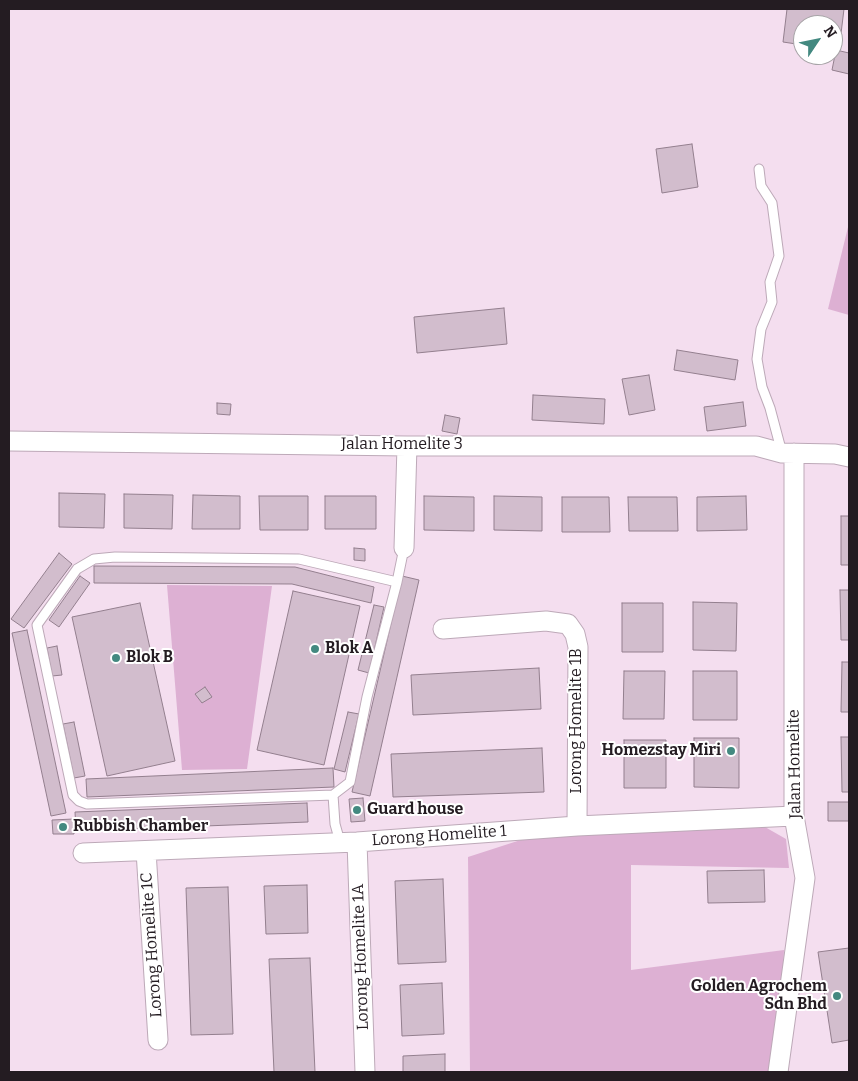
<!DOCTYPE html>
<html>
<head>
<meta charset="utf-8">
<style>
  body { margin:0 }
  #map { position:relative; width:858px; height:1081px; overflow:hidden; background:#f4deef; font-family:Bitter,serif }
  canvas { display:block }
  .frame { position:absolute; inset:0; border:10px solid #241c22; pointer-events:none }
  .north { position:absolute; left:793px; top:15px; width:50px; height:50px; box-sizing:border-box; background:#fff; border:1px solid #a7a4a7; border-radius:50%; rotate:56deg; font-size:14px; font-weight:700; line-height:20px; text-align:center; color:#241c22 }
  .north::after { content:''; display:block; margin:auto; width:18px; height:22px; background:#438980; clip-path:polygon(50% 0,100% 100%,50% 72%,0 100%) }
</style>
</head>
<body>
<div id="map">
<canvas width="858" height="1081"></canvas>
<div class="frame"></div>
<div class="north">N</div>
</div>
<script>
const c = document.querySelector('canvas').getContext('2d');
c.lineJoin = 'round';
function fillPath(path, color) {
  c.fillStyle = color;
  c.fill(path, 'evenodd');
}
function toPath(rows) {
  const path = new Path2D();
  for (const r of rows) {
    path.moveTo(r[0], r[1]);
    for (let i = 2; i < r.length; i += 2) path.lineTo(r[i], r[i + 1]);
  }
  return path;
}
function trace(path, color, width, dash) {
  c.strokeStyle = color;
  c.lineWidth = width;
  c.lineCap = dash ? 'butt' : 'round';
  c.setLineDash(dash || []);
  c.stroke(path);
}
function write(font, color, halo, rows, align = 'center') {
  c.font = font + ' Bitter,serif';
  c.lineWidth = 4;
  c.setLineDash([]);
  c.textBaseline = 'middle';
  c.strokeStyle = halo;
  c.fillStyle = color;
  for (const [text, x, y, turn = 0] of rows) {
    c.save();
    c.translate(x, y);
    c.rotate((+turn || 0) * Math.PI / 180);
    c.textAlign = isNaN(turn) ? turn : align;
    if (halo) c.strokeText(text, 0, 0);
    c.fillText(text, 0, 0);
    c.restore();
  }
}
fillPath(toPath([
  [849,223,849,315,828,309],
  [167,585,272,586,247,769,182,770],
  [734,827,765,827,786,839,789,868,631,865,631,970,784,950,781,1022,769,1072,470,1072,468,857,533,836]
]), '#ddb0d3');
const building = toPath([
  [787,9,844,9,839,50,833,49,833,25,803,25,803,45,783,42,787,9],
  [836,50,849,53,849,74,832,70,836,50],
  [692,144,698,187,662,193,656,149,692,144],
  [504,308,507,344,417,353,414,317,504,308],
  [677,350,738,360,735,380,674,370,677,350],
  [649,375,655,410,629,415,622,379,649,375],
  [533,395,605,399,604,424,532,420,533,395],
  [743,402,746,426,707,431,704,407,743,402],
  [217,403,231,404,230,415,217,414,217,403],
  [445,415,460,418,457,434,442,431,445,415],
  [59,493,105,494,104,528,59,527,59,493],
  [124,494,173,495,172,529,124,528,124,494],
  [193,495,240,496,240,529,192,529,193,495],
  [259,496,308,496,308,530,260,530,259,496],
  [325,496,376,496,376,529,325,529,325,496],
  [424,496,474,497,474,531,424,530,424,496],
  [494,496,542,497,542,531,494,530,494,496],
  [746,496,747,530,697,531,697,497,746,496],
  [562,497,609,497,610,532,562,532,562,497],
  [628,497,677,497,678,531,629,531,628,497],
  [841,516,849,516,849,565,841,565,841,516],
  [354,548,365,549,365,561,354,560,354,548],
  [59,553,72,564,24,628,11,619,59,553],
  [94,566,295,567,374,587,371,603,292,584,94,583,94,566],
  [80,576,90,583,59,627,49,620,80,576],
  [402,576,419,580,370,796,352,792,402,576],
  [840,590,849,590,849,640,841,640,840,590],
  [293,591,360,606,324,765,257,750,293,591],
  [693,602,737,603,736,651,693,650,693,602],
  [140,603,175,761,107,776,72,617,140,603],
  [622,603,663,603,663,652,622,652,622,603],
  [374,605,384,607,369,673,358,670,374,605],
  [27,630,66,813,51,816,12,633,27,630],
  [57,646,62,675,52,676,47,648,57,646],
  [842,662,849,662,849,712,841,712,842,662],
  [539,668,541,709,413,715,411,675,539,668],
  [624,671,665,671,664,719,623,719,624,671],
  [693,671,737,671,737,720,693,720,693,671],
  [205,687,212,697,202,703,195,694,205,687],
  [348,712,359,714,345,772,334,769,348,712],
  [74,722,85,776,74,778,63,724,74,722],
  [841,737,849,737,849,792,842,792,841,737],
  [694,738,739,738,739,788,694,787,694,738],
  [624,740,666,740,666,788,624,788,624,740],
  [542,748,544,792,393,797,391,754,542,748],
  [333,768,334,787,87,797,86,779,333,768],
  [363,798,365,821,351,822,349,799,363,798],
  [828,802,849,802,849,821,828,821,828,802],
  [307,803,308,822,76,831,75,812,307,803],
  [74,819,74,834,53,834,52,820,74,819],
  [764,870,765,902,708,903,707,871,764,870],
  [443,879,446,962,398,964,395,881,443,879],
  [307,885,308,933,266,934,264,886,307,885],
  [228,887,233,1034,191,1035,186,888,228,887],
  [849,948,849,1040,832,1043,818,952,849,948],
  [310,958,315,1072,274,1072,269,959,310,958],
  [442,983,444,1034,402,1036,400,985,442,983],
  [445,1054,445,1072,403,1072,403,1056,445,1054]
]);
fillPath(building, '#d2bdcd');
trace(building, '#937f8e', 1);
const service = toPath([
  [759,169,761,186,772,203,779,256,770,282,772,302,761,329,757,359,762,387,770,408,782,453],
  [397,582,299,559,115,557,94,559,77,569,37,625,73,795,79,801,87,804,333,795,350,782,367,697,397,582,404,548],
  [333,795,335,824,340,842]
]);
const minor = toPath([
  [9,441,407,446,756,446,782,453,835,454,849,457],
  [404,548,407,446],
  [443,629,546,621,568,624,575,634,578,647,577,826],
  [357,842,365,1072],
  [146,851,158,1040],
  [83,853,357,842,577,826,794,816],
  [778,1072,805,878,794,816,794,453]
]);
trace(service, '#bda9b8', 11);
trace(minor, '#bda9b8', 21);
trace(service, '#fff', 9);
trace(minor, '#fff', 19);
for (const [x, y, r, color] of [
  [315,649,5,"#438980"],
  [116,658,5,"#438980"],
  [731,751,5,"#438980"],
  [357,810,5,"#438980"],
  [63,827,5,"#438980"],
  [837,996,5,"#438980"]
]) {
  const dot = new Path2D();
  dot.arc(x, y, r, 0, 2 * Math.PI);
  c.fillStyle = color;
  c.fill(dot);
  trace(dot, '#fff', 2);
}
write('16px', '#241c22', '#fff', [
  ["Jalan Homelite 3",402,445],
  ["Lorong Homelite 1B",577,721,-90],
  ["Jalan Homelite",795,764,-91],
  ["Lorong Homelite 1",439,836,-4],
  ["Lorong Homelite 1C",152,945,-94],
  ["Lorong Homelite 1A",361,957,-92]
]);
write('bold 16px', '#241c22', '#fff', [
  ["Blok A",325,649],
  ["Blok B",126,658],
  ["Homezstay Miri",721,751,"right"],
  ["Guard house",367,810],
  ["Rubbish Chamber",73,827],
  ["Golden Agrochem",827,987,"right"],
  ["Sdn Bhd",827,1005,"right"]
], 'left');
</script>
</body>
</html>
